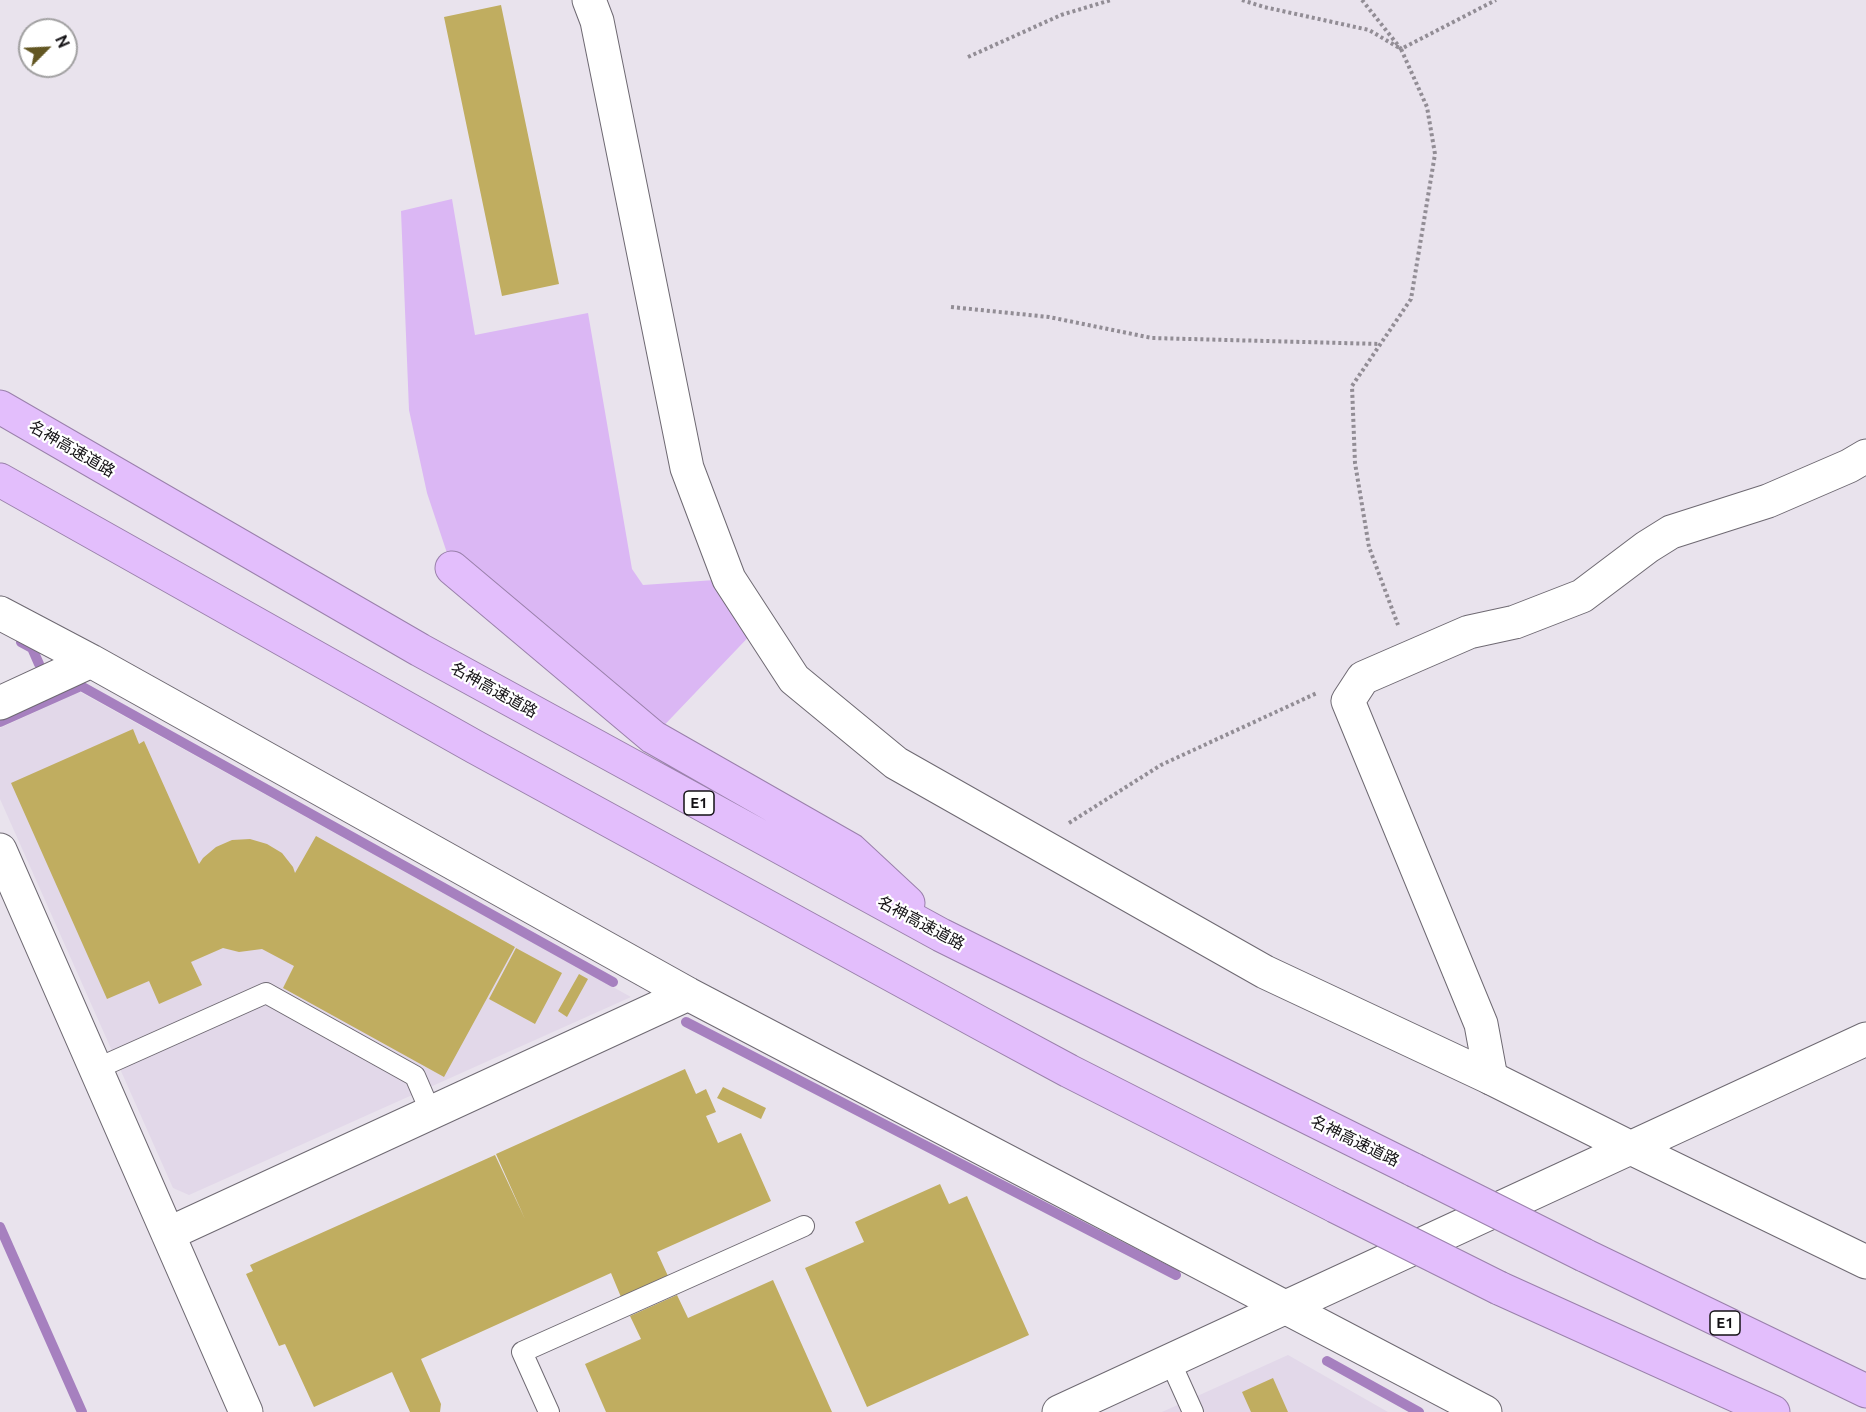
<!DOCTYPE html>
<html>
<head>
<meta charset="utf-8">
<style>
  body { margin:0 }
  #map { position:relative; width:1866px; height:1412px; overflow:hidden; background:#e9e3ed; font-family:Ubuntu,sans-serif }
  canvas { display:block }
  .north { position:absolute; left:18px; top:18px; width:60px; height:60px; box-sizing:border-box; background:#fff; border:2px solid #a1a0a1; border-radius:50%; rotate:66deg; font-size:16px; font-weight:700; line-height:24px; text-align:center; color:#131114 }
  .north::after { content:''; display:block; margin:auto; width:21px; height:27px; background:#625622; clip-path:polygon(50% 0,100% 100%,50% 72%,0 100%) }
</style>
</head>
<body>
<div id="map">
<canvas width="1866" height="1412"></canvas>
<div class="north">N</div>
</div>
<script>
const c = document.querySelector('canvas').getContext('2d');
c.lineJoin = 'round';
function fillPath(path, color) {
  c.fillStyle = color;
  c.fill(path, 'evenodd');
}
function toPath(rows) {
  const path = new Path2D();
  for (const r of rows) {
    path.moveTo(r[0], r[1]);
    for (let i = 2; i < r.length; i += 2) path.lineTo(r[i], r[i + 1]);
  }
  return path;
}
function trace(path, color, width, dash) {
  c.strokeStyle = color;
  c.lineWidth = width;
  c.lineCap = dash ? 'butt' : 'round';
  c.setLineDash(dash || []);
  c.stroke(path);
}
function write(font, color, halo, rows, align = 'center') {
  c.font = font + ' Ubuntu,"Noto Sans JP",sans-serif';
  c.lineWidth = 4.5;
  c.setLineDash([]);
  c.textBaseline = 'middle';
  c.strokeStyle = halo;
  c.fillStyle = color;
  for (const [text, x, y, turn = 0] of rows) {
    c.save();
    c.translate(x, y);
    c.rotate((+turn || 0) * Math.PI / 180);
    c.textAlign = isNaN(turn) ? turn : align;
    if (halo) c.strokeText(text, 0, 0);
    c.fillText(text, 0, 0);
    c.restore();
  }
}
fillPath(toPath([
  [80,692,631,997,189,1195,173,1188,0,799,0,728],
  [1288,1355,1388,1412,1162,1412]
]), '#e2d8e9');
fillPath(toPath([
  [452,199,475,335,588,313,632,569,643,585,729,579,759,626,653,737,452,568,427,493,409,410,401,211]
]), '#dbb7f4');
trace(toPath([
  [21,642,32,648,39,664],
  [0,722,81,686,613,982],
  [686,1022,1176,1275],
  [0,1227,82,1412],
  [1327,1361,1419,1412]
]), '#a680bf', 10);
fillPath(toPath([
  [501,5,559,284,502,296,444,17],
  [133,729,139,744,144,741,199,864,203,858,216,847,232,840,250,839,267,844,282,853,293,867,295,873,316,836,515,947,444,1077,283,988,294,966,262,949,239,952,223,948,191,962,202,985,159,1004,149,981,107,999,11,783],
  [516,948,562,973,535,1024,489,999],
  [579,974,588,979,567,1017,558,1011],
  [685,1069,696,1094,706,1089,716,1112,706,1116,718,1143,741,1133,771,1201,657,1252,668,1276,621,1297,611,1273,421,1359,441,1404,440,1412,410,1412,392,1372,314,1407,285,1344,279,1346,246,1274,253,1271,250,1265,495,1155,525,1219,496,1154],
  [723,1087,766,1108,761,1119,717,1098],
  [940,1184,949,1204,967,1196,1029,1335,867,1407,805,1268,864,1242,855,1222],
  [773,1280,832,1412,606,1412,585,1364,641,1339,630,1316,677,1295,688,1318],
  [1273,1378,1288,1412,1251,1412,1242,1392]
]), '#c0ad60');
const service = toPath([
  [96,1069,266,993,415,1076,431,1113],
  [1170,1361,1193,1412],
  [549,1412,522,1352,804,1226]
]);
const minor = toPath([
  [0,613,91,661,688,994,1485,1412],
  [0,703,91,661],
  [0,850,246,1412],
  [1491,1078,1481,1024,1348,701,1363,678,1469,632,1515,622,1582,596,1647,547,1671,532,1768,501,1849,466,1866,456],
  [168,1234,688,994]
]);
const tertiary = toPath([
  [589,0,597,21,687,468,729,579,794,679,896,763,1265,972,1491,1078,1631,1148,1866,1262],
  [1059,1412,1866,1039]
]);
const motorway = toPath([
  [0,407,420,650,941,935,1414,1170],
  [0,480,475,747,980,1023,1069,1071,1335,1206],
  [452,568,653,737,851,850,908,903],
  [1584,1255,1866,1391],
  [1499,1288,1773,1412]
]);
trace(service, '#6e6972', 22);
trace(minor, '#6e6972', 35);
trace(tertiary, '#6e6972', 35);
trace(motorway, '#9a81ab', 35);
trace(toPath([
  [1242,0,1264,7,1369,30,1401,49,1427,107,1435,154,1411,299,1352,386,1355,463,1369,547,1398,625],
  [1362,0,1401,49,1496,0],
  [968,57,1061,15,1111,0],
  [951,307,1049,317,1152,338,1380,344],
  [1069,823,1161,765,1317,693]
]), '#928d95', 4, [3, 3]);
trace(service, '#fff', 20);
trace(minor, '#fff', 33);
trace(tertiary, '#fff', 33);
trace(motorway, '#e3befc', 33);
const motorwayBridge = toPath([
  [1414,1170,1584,1255],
  [1335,1206,1499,1288]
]);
trace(motorwayBridge, '#9a81ab', 35, []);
trace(motorwayBridge, '#e3befc', 33);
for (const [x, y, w] of [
  [699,803,30],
  [1725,1323,30]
]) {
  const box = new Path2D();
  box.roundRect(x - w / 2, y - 12, w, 24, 4.5);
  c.fillStyle = '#fff';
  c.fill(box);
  trace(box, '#131114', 1.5);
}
write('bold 15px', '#131114', null, [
  ["E1",699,803],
  ["E1",1725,1323]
]);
write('16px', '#131114', '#fff', [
  ["名神高速道路",72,449,30],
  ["名神高速道路",494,690,29],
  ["名神高速道路",921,923,28],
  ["名神高速道路",1355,1141,26]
]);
</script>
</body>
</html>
